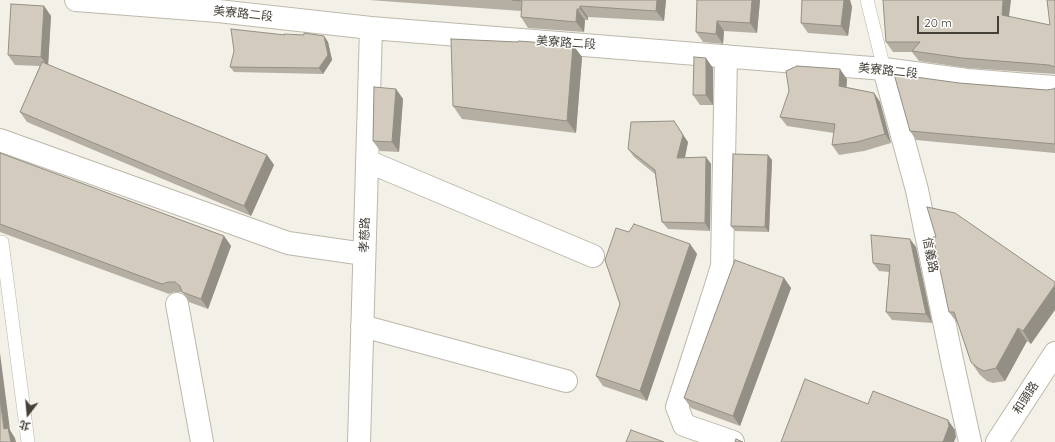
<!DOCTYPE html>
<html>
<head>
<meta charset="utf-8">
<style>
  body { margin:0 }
  #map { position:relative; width:1055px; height:442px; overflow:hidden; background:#f2f0e7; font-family:Quicksand,"Noto Sans TC",sans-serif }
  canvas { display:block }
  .north { position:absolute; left:8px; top:394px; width:40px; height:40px; -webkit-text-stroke:3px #fff; paint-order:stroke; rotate:196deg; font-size:11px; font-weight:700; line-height:16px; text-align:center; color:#454037 }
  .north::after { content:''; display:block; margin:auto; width:14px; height:18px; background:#454037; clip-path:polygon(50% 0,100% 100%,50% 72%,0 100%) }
  .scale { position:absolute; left:917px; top:16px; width:82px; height:18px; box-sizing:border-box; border:2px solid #454037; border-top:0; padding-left:5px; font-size:12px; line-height:14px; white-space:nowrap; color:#454037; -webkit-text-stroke:3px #fff; paint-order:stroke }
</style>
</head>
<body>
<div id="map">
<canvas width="1055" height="442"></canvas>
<div class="north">北</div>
<div class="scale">20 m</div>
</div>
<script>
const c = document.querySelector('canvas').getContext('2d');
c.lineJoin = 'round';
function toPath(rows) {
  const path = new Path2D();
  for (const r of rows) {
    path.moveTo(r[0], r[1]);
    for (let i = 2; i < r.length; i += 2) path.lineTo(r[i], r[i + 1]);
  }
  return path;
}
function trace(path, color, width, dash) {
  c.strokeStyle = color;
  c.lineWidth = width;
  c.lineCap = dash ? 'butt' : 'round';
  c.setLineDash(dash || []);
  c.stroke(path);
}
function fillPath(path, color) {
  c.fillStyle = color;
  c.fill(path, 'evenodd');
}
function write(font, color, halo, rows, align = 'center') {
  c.font = font + ' Quicksand,"Noto Sans TC",sans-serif';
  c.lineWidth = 3;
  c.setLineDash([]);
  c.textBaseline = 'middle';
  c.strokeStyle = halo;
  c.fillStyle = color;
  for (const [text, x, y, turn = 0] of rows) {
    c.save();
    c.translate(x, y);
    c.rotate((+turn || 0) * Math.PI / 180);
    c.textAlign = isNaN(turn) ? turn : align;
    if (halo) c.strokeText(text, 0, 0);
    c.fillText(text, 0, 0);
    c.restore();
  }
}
const service = toPath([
  [867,0,884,69],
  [2,242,28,442]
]);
const minor = toPath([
  [76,0,218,11,371,28,884,69,967,80,1055,87],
  [726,56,722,266,715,289,677,407,684,425,733,442],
  [884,69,917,190,952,360,970,442],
  [0,140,288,243,364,254],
  [367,161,593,256],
  [177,304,202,442],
  [362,326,566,381],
  [359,442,371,28],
  [997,442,1055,353]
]);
trace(service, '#bdb8ab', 14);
trace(minor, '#bdb8ab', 24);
trace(service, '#fff', 13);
trace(minor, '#fff', 22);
fillPath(toPath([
  [369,0,666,0,664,21,588,17,588,20,585,20,584,32,528,28,521,17,521,11],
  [697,0,760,0,757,33,724,31,723,44,703,42,696,32],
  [802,0,850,0,852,7,848,36,808,33,801,23],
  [1055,0,1055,74,968,68,919,61,912,52,893,52,886,42,1009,17,1050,25],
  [44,6,51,16,48,65,267,155,274,165,251,216,27,122,20,112,40,66,15,65,8,55],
  [285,35,324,36,328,42,332,60,323,74,234,72,230,67],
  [573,45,582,57,576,133,462,119,453,106],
  [713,68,713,105,700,105,693,95],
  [847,79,846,87,874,93,880,102,891,143,864,151,839,155,832,145,834,133,787,126,780,117],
  [959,83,1047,90,1053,89,1055,88,1055,153,916,140,910,131],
  [396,89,403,99,399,152,380,151,373,141],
  [688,142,685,158,706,157,711,164,710,231,668,229,662,222,655,174,634,157,628,149],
  [0,153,224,236,231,246,208,309,189,302,184,294,182,292,175,292,169,294,0,232],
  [768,155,772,160,769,232,735,231,731,226],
  [629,232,690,244,697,254,647,401,603,386,596,376,620,304],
  [916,247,932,323,892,320,886,312,889,272,879,271,873,263],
  [784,278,791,288,740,426,691,408,684,398],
  [1055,282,1031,344,1027,341,1005,381,993,383,987,381,980,375,971,362,958,324,949,312]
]), '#b5afa3');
fillPath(toPath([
  [657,0,666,0,664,21,656,11],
  [752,0,760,0,757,33,750,23],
  [844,0,850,0,852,7,848,36,841,26],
  [1003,0,1011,0,1008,25,1002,15],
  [44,6,51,16,48,67,41,57],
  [580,6,588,17,588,20,580,9],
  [577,9,585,20,584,32,576,22],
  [717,21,724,31,723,44,716,34],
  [324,36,328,42,332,60,323,74,319,68],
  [573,45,582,57,576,133,567,121],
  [706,58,713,68,713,105,706,95],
  [840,69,847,79,846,95,839,86],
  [396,89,403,99,399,152,392,142],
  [874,93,880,102,891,143,885,134],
  [674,121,688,142,683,166,677,158],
  [267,155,274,165,251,216,244,206],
  [768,155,772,160,769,232,765,227],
  [706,157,711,164,710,231,705,223],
  [224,236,231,246,208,309,201,299],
  [910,239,916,247,932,323,926,314],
  [690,244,697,254,647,401,640,391],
  [784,278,791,288,740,426,733,416],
  [1055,285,1055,310,1031,344,1023,331],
  [1018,328,1027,341,1005,381,996,368],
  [0,353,10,430,15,438,16,442,11,442,4,429,0,399],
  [948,420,955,430,956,437,954,442,943,442]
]), '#948f85');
const building = toPath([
  [512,0,657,0,656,11,580,6,580,9,577,9,576,22,521,17,522,1,512,0],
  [697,0,752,0,750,23,717,21,716,34,696,32,697,0],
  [802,0,844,0,841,26,801,23,802,0],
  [883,0,1003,0,1002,15,1050,25,1047,0,1055,0,1055,67,1049,65,962,58,912,51,920,42,886,42,883,0],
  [11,4,44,6,41,57,8,55,11,4],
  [231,29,285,35,284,34,304,35,304,33,324,36,328,55,319,68,230,67,234,51,231,29],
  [451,39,518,42,518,41,573,45,567,121,453,106,451,39],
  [694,57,706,58,706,95,693,95,694,57],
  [42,62,267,155,244,206,20,112,42,62],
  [797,66,840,69,839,86,874,93,885,134,857,142,832,145,835,124,780,117,789,91,786,71,797,66],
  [894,74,959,83,1047,90,1053,89,1055,88,1055,144,910,131,894,74],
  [374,87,396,89,392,142,373,141,374,87],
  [674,121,683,135,677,158,706,157,705,223,662,222,655,170,628,149,631,122,674,121],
  [0,153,224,236,201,299,182,292,180,286,175,282,168,282,162,284,0,224,0,153],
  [733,154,768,155,765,227,731,226,733,154],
  [927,207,955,213,1055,282,1055,285,1023,331,1018,328,996,368,984,371,978,368,971,362,954,312,949,312,933,237,936,237,927,207],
  [634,224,690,244,640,391,596,376,620,304,605,260,616,228,629,232,634,224],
  [871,235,910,239,926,314,886,312,890,265,873,263,871,235],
  [735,260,784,278,733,416,684,398,735,260],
  [805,379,868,404,873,391,948,420,949,426,943,442,781,442,805,379],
  [0,399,4,429,8,428,11,442,0,442,0,399],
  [631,430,664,442,626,442,631,430],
  [736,439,743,442,735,442,736,439]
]);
fillPath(building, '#d3ccbe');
trace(building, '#948f85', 1);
write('12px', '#454037', '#fff', [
  ["美寮路二段",243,14,6],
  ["美寮路二段",566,43,4],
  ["美寮路二段",888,71,6],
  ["孝慈路",365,235,-88],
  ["信義路",930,255,79],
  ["和頭路",1026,398,-57]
]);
</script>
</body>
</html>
